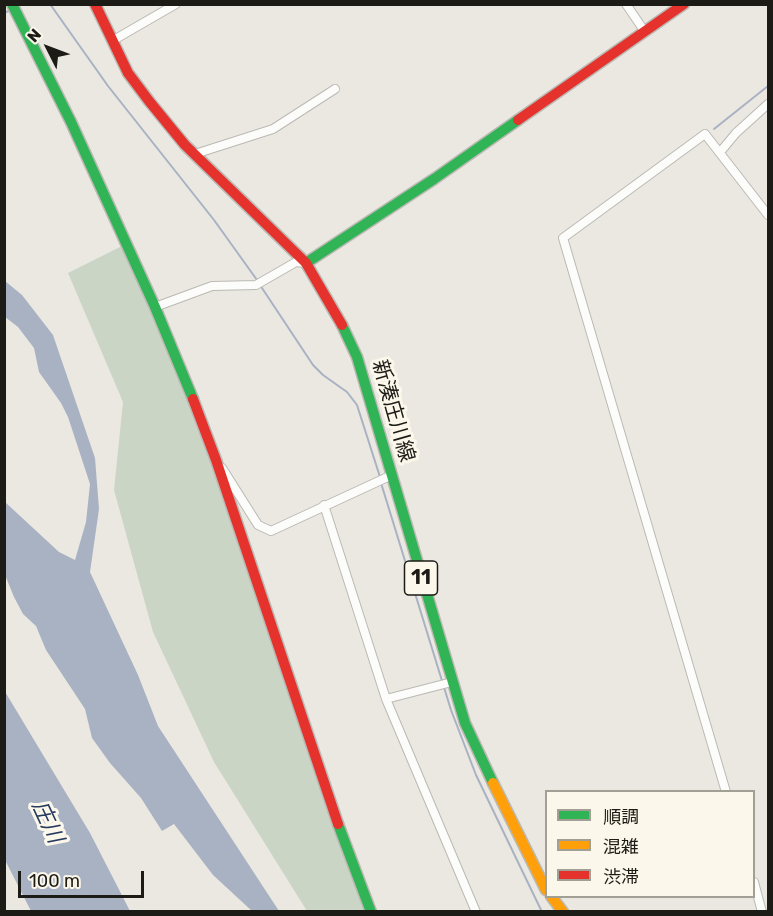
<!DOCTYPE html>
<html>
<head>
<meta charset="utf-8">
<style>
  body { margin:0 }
  #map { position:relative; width:773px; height:916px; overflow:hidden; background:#eae8e1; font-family:Rubik,"Noto Sans JP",sans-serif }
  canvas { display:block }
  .frame { position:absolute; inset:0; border:6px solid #1c1b16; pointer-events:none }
  .legend { position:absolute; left:545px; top:790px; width:210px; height:108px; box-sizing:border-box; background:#fbf7ea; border:2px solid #a29f95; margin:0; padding:8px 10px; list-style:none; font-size:18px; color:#1c1b16 }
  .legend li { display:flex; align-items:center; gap:12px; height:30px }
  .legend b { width:30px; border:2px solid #a29f95 }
  .north { position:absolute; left:18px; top:18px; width:60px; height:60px; -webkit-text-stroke:4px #fbf7ea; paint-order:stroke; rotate:312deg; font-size:16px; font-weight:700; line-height:24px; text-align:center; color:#1c1b16 }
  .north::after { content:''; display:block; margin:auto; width:21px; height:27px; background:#1c1b16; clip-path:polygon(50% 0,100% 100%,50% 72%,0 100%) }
  .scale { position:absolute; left:18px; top:871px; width:126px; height:27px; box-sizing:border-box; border:3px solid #1c1b16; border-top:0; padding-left:8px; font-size:18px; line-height:21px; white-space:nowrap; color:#1c1b16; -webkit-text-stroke:4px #fbf7ea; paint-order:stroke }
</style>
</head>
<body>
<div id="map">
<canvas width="773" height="916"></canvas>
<div class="frame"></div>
<ul class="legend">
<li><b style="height:8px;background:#30b455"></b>順調</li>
<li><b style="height:8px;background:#ff9f0a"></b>混雑</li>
<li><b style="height:8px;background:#e5322d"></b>渋滞</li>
</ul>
<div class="north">N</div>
<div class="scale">100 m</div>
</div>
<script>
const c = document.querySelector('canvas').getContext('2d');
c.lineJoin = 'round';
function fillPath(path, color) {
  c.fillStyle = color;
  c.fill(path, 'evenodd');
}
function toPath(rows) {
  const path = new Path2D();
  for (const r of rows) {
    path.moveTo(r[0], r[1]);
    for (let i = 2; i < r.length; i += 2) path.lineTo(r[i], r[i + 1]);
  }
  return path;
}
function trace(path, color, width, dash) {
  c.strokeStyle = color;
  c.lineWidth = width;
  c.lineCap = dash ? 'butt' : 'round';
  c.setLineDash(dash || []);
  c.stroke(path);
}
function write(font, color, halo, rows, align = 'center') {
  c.font = font + ' Rubik,"Noto Sans JP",sans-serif';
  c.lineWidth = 6;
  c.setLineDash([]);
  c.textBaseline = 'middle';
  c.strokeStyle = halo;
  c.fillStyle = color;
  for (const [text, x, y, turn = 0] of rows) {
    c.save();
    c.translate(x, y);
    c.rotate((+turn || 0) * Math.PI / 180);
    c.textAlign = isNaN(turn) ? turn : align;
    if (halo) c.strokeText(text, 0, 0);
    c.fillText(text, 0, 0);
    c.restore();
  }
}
fillPath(toPath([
  [122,246,192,408,369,911,307,911,214,762,153,632,114,490,123,402,68,273]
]), '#cad5c6');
fillPath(toPath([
  [5,281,22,295,53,335,95,458,99,509,90,572,138,675,158,726,279,911,252,911,213,875,174,824,162,831,141,798,110,763,92,738,85,709,46,650,36,626,23,614,14,597,5,575,5,502,59,552,75,560,86,522,90,484,68,417,61,403,39,372,34,348,18,327,5,317],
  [4,690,90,833,130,911,31,911,5,860]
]), '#a9b2c3');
trace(toPath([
  [50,4,108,86,214,220,257,280],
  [4,13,11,10],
  [714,129,768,86],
  [260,285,313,365,323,375,347,392,357,405,380,477],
  [381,483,451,710,476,775,542,912]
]), '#a9b2c3', 2);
const street = toPath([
  [626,4,645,32],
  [112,41,176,4],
  [721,151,736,133,768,104],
  [195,154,273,129,335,89],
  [155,307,212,286,256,285,296,262,306,263],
  [222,468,258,525,271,531,392,475],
  [324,505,386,699,476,912],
  [386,699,452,682],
  [726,792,563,238,705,134,768,215],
  [754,882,762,912]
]);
const fast = toPath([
  [12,4,71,122,155,307,193,399],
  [306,263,434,179,518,120],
  [342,325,357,357,465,723,493,783],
  [338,824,371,912]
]);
const slow = toPath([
  [493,783,546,890],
  [551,896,563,912]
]);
const jam = toPath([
  [95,4,128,73,149,101,185,145,306,263,342,325],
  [518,120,684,4],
  [193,399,216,460,338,824]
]);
trace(street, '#bbb9b4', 10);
trace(fast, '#bbb9b4', 13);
trace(slow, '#bbb9b4', 13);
trace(jam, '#bbb9b4', 13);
trace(street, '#fcfcfa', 8);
trace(fast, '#30b455', 10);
trace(slow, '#ff9f0a', 10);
trace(jam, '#e5322d', 10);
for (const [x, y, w] of [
  [421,578,33]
]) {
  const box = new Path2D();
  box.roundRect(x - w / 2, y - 17, w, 34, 4.5);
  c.fillStyle = '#fbf7ea';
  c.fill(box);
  trace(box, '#1c1b16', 1.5);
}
write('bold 20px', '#1c1b16', null, [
  ["11",421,578]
]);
write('21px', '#1c1b16', '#fbf7ea', [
  ["新湊庄川線",393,411,74]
]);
write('italic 22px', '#26395f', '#fbf7ea', [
  ["庄川",47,822,65]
]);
</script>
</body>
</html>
